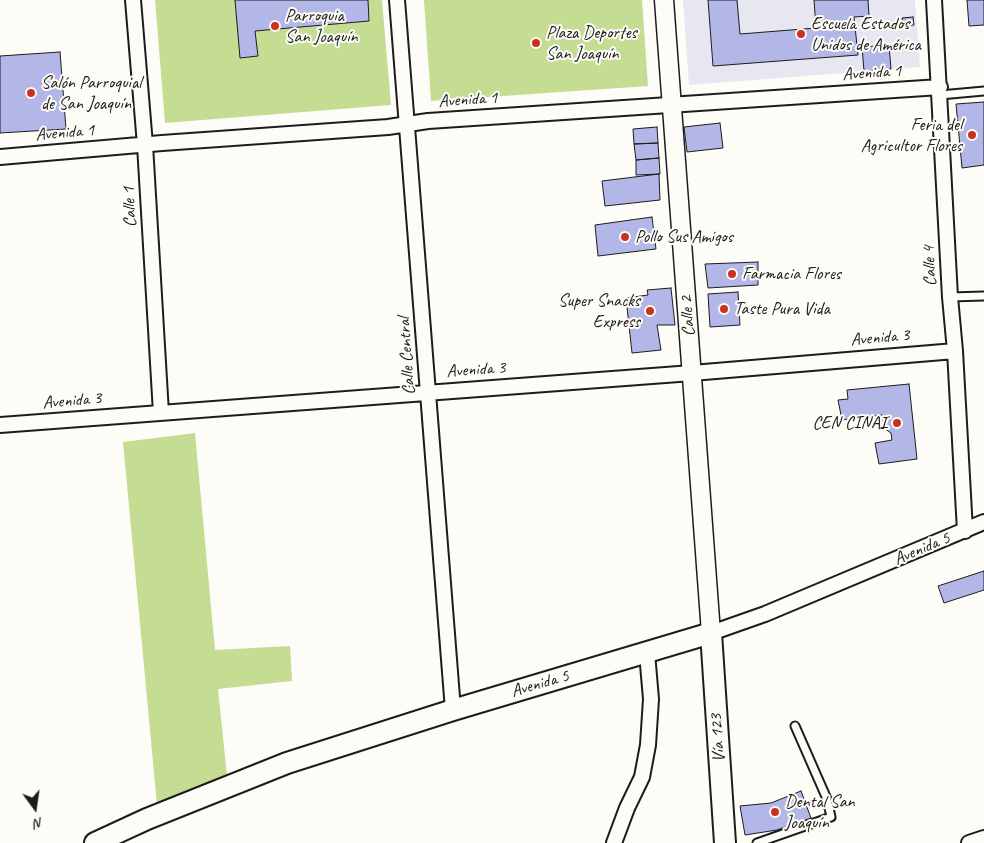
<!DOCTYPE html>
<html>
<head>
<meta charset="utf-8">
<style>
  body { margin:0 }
  #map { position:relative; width:984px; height:843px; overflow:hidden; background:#fdfcf7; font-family:Caveat,sans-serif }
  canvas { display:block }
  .north { position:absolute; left:10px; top:783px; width:50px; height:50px; -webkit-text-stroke:4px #fdfcf7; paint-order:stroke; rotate:166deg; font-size:14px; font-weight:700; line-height:20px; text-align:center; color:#1c1c1c }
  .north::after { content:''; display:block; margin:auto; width:18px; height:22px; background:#1c1c1c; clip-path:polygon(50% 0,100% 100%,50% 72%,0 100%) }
</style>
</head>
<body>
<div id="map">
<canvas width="984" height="843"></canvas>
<div class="north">N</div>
</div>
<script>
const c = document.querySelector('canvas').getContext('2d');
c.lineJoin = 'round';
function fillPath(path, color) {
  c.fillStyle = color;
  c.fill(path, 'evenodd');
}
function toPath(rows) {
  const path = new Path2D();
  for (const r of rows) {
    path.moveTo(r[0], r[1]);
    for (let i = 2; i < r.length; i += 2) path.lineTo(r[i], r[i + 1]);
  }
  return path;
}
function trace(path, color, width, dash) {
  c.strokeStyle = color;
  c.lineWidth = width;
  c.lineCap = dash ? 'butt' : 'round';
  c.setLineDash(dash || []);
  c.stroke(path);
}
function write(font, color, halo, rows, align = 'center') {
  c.font = font + ' Caveat,sans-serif';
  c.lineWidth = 4;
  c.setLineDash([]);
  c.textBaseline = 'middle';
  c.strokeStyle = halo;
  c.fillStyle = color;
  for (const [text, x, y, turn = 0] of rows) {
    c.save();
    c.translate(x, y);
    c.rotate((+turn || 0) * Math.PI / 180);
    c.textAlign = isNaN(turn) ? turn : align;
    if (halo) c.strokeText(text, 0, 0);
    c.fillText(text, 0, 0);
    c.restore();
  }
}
fillPath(toPath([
  [683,0,915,0,920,67,689,85]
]), '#e7e7f2');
fillPath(toPath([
  [155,0,235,0,257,56,255,31,369,21,368,0,382,0,391,105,165,123],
  [424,0,642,0,648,86,431,101],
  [195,433,215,650,290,646,292,681,218,689,227,776,157,805,123,442]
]), '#c5dd93');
const building = toPath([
  [235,0,368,0,369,21,255,31,258,56,240,58,235,0],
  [708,0,737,0,740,34,816,28,814,0,868,0,869,16,854,17,858,55,713,66,708,0],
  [967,0,984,0,984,25,969,26,967,0],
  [913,17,914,25,903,26,902,18,913,17],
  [889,45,891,69,864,71,862,47,889,45],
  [60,52,66,129,0,133,0,56,60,52],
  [984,102,984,165,962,168,956,104,984,102],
  [720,123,723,148,687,152,684,127,720,123],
  [657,127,658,143,634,144,633,129,657,127],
  [658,143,659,158,636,160,634,144,658,143],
  [659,158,660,174,636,175,636,160,659,158],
  [659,174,660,200,605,206,602,181,659,174],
  [652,217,656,249,598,256,595,225,652,217],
  [758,262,758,285,708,288,705,264,758,262],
  [671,288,675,325,657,325,661,350,632,353,626,298,648,295,647,290,671,288],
  [738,292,740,325,710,327,708,294,738,292],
  [909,384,917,459,879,464,875,443,892,440,891,433,881,426,882,415,842,420,838,400,848,399,847,390,909,384],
  [984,571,984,590,944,603,938,586,984,571],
  [801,791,811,818,777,830,745,835,740,806,771,803,801,791]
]);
fillPath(building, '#b3b7e8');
trace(building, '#1c1c1c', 1);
const service = toPath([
  [940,95,984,91],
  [950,297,984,296],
  [757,843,831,817,827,799,795,726]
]);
const minor = toPath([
  [133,0,145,145,161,413],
  [397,0,453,710],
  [934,0,950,297,955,351,965,531],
  [0,157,162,143,388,127,428,121,940,87],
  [0,425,692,373,955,351],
  [711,633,765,614,984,522],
  [614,843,627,808,642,777,648,745,651,699,647,653],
  [969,843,984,838]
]);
const tertiary = toPath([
  [664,0,711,633]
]);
const secondary = toPath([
  [95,843,147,819,287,763,453,710,711,633,725,843]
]);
trace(service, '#1c1c1c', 11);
trace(minor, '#1c1c1c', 18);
trace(tertiary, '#1c1c1c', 21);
trace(secondary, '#1c1c1c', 24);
trace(service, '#fdfcf7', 7);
trace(minor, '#fdfcf7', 14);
trace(tertiary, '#fdfcf7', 18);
trace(secondary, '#fdfcf7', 20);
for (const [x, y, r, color] of [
  [275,26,5,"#c8321e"],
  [801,34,5,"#c8321e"],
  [536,43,5,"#c8321e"],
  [31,93,5,"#c8321e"],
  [972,135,5,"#c8321e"],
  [625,237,5,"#c8321e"],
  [732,274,5,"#c8321e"],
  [724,309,5,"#c8321e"],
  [650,311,5,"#c8321e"],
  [897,423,5,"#c8321e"],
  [775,812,5,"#c8321e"]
]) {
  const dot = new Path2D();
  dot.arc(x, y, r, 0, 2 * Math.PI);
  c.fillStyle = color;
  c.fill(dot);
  trace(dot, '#fdfcf7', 2);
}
write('18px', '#1c1c1c', '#fdfcf7', [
  ["Parroquia",285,16],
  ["San Joaquín",285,37],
  ["Escuela Estados",811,24],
  ["Unidos de América",811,45],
  ["Plaza Deportes",546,33],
  ["San Joaquín",546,54],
  ["Salón Parroquial",41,83],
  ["de San Joaquín",41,104],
  ["Feria del",962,125,"right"],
  ["Agricultor Flores",962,146,"right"],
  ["Pollo Sus Amigos",635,237],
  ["Farmacia Flores",742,274],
  ["Super Snacks",640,301,"right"],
  ["Express",640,322,"right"],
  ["Taste Pura Vida",734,309],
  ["CEN CINAI",887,423,"right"],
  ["Dental San",785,802],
  ["Joaquín",785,823]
], 'left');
write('18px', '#1c1c1c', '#fdfcf7', [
  ["Avenida 1",872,73,-4],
  ["Avenida 1",468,100,-4],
  ["Avenida 1",65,133,-5],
  ["Calle 1",130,207,-93],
  ["Calle 4",930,266,-93],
  ["Calle 2",688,316,-94],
  ["Avenida 3",880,338,-5],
  ["Calle Central",407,356,-94],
  ["Avenida 3",476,370,-4],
  ["Avenida 3",72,401,-5],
  ["Avenida 5",922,549,-23],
  ["Avenida 5",540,684,-16],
  ["Vía 123",718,738,-94]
]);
</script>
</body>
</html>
